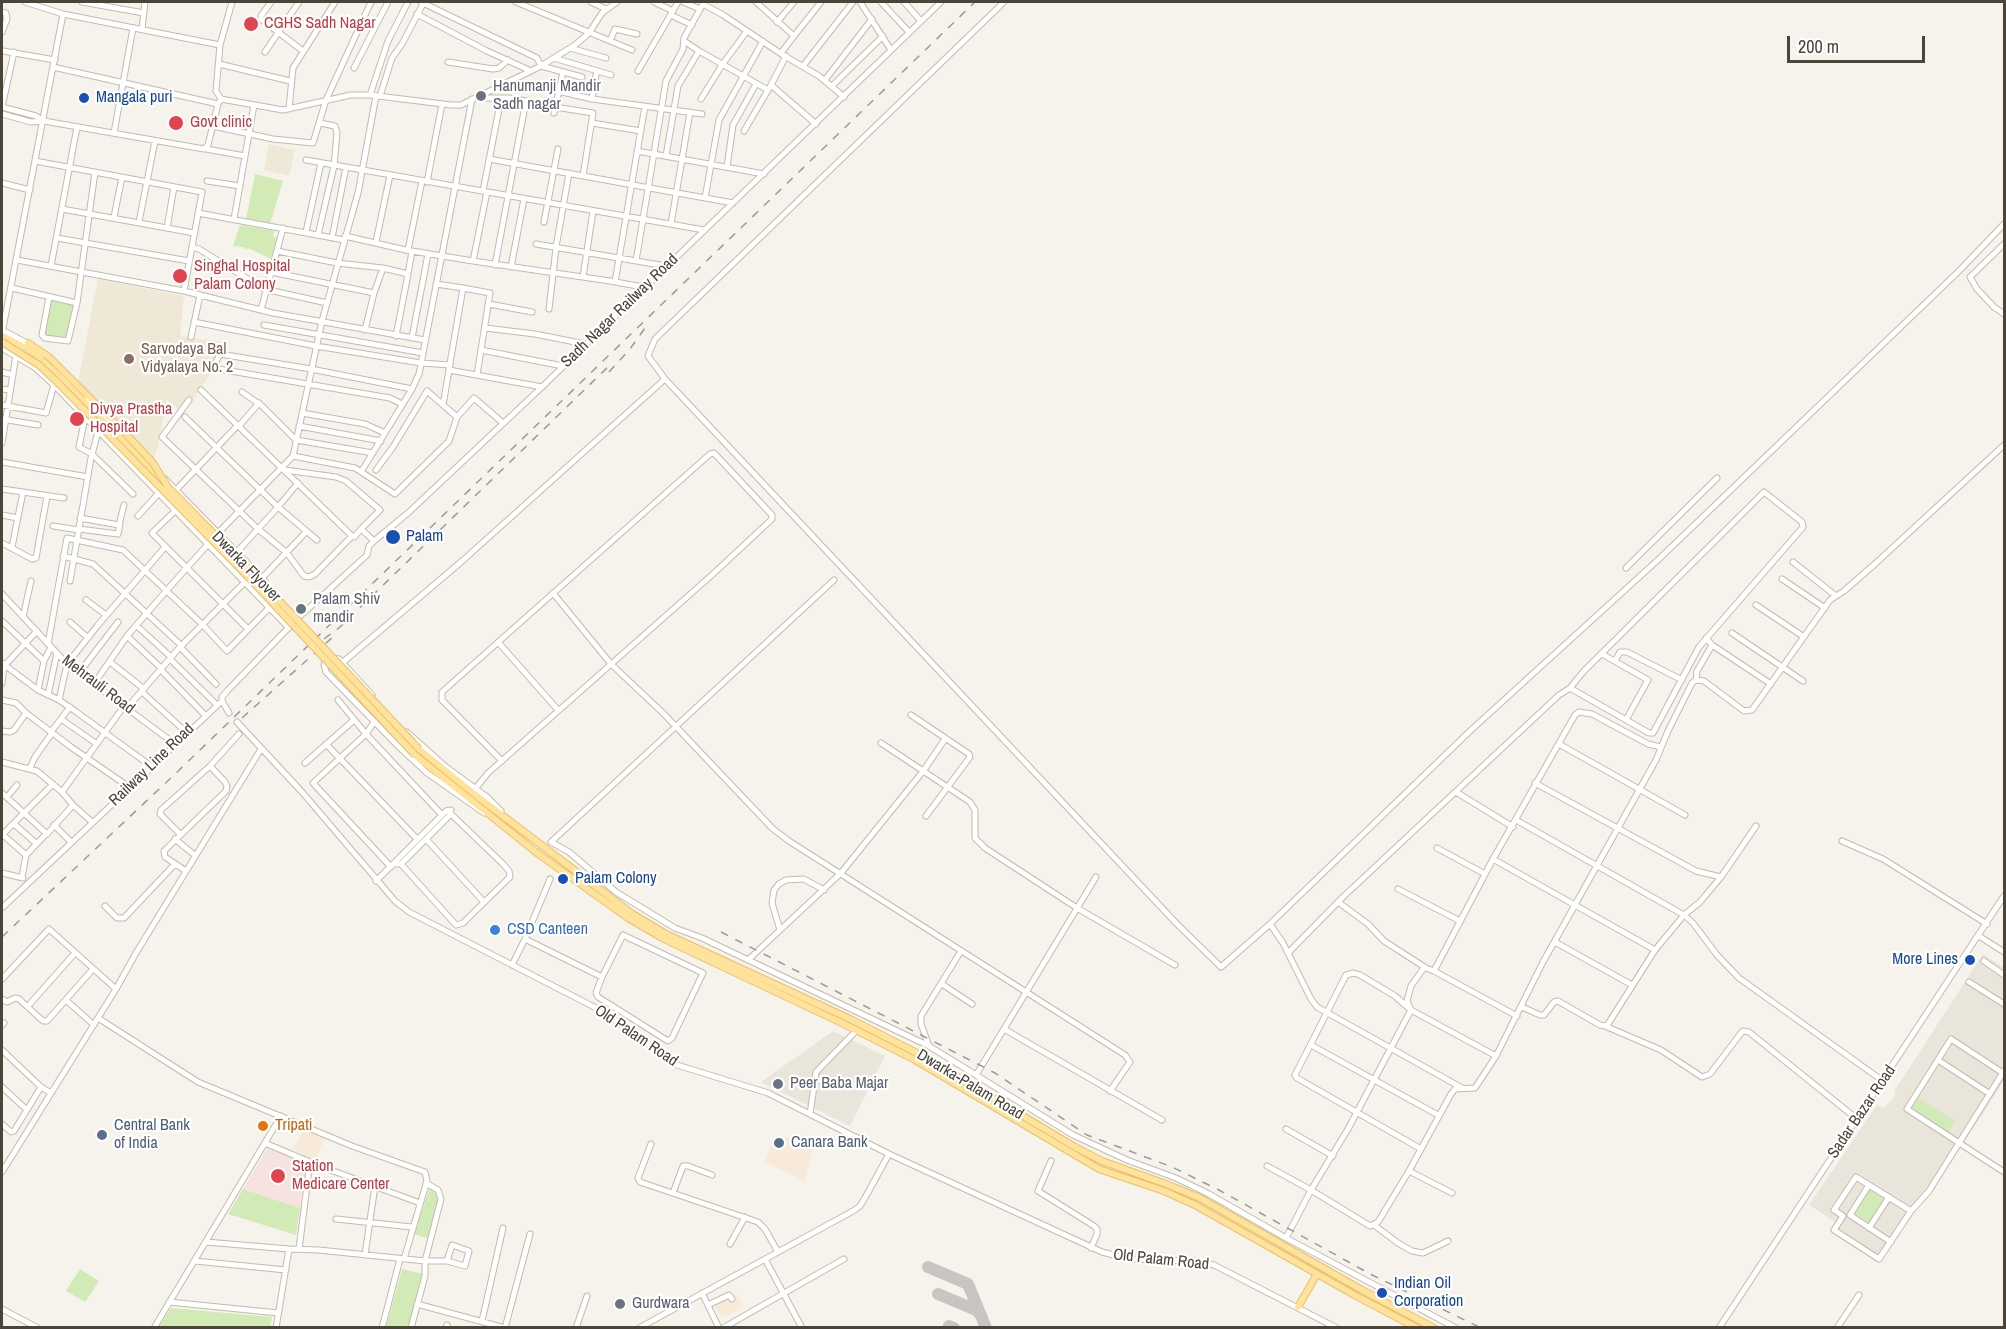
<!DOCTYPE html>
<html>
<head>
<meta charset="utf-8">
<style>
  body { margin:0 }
  #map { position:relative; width:2006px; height:1329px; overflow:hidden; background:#f6f3ec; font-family:"Archivo Narrow",sans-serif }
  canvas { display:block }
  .frame { position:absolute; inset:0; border:3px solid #4b4439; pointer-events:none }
  .scale { position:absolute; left:1787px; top:36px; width:138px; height:27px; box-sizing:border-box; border:3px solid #4b4439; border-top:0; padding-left:8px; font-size:18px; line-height:21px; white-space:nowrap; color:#4b4439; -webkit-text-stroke:4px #fff; paint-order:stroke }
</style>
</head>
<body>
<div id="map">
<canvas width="2006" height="1329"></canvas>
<div class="frame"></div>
<div class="scale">200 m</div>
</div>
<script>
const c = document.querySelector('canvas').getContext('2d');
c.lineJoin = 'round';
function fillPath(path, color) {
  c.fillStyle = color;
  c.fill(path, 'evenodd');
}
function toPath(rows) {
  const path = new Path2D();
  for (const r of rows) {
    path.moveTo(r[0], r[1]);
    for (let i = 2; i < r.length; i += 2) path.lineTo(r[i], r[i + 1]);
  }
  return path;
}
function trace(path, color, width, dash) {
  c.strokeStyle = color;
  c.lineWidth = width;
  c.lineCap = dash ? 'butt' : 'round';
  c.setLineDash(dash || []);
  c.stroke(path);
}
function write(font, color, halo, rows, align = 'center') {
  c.font = font + ' "Archivo Narrow",sans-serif';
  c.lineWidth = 4.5;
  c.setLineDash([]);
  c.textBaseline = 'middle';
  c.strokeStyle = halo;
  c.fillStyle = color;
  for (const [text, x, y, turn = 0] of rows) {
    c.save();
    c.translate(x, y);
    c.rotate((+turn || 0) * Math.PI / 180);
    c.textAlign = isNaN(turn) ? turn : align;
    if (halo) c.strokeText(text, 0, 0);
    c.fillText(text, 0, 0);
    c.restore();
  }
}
fillPath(toPath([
  [1983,954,2004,968,2004,1081,1928,1197,1912,1214,1879,1263,1830,1232,1835,1222,1809,1205,1877,1105,1883,1108,1891,1101,1895,1095,1895,1090],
  [833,1031,885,1056,850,1126,761,1082]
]), '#eae5da');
fillPath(toPath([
  [304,1129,325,1137,315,1161,293,1149],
  [799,1135,815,1137,805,1181,765,1162,773,1139],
  [735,1293,743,1307,722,1318,714,1305]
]), '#f7ead8');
fillPath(toPath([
  [269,144,295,150,289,176,264,170],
  [98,279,184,296,180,336,230,343,184,414,167,400,156,454,153,458,78,382]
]), '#efe8d6');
fillPath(toPath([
  [268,1147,307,1162,300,1208,243,1189]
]), '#f6e3e0');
fillPath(toPath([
  [255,174,283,181,270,224,246,219],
  [240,225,274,231,273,236,277,238,271,259,248,248,246,250,243,247,233,246],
  [50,298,74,304,68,339,43,336],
  [1917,1097,1955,1121,1948,1132,1911,1107],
  [430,1187,440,1198,430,1239,414,1234],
  [243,1189,300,1208,296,1235,228,1214],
  [1870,1189,1884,1199,1869,1222,1855,1213],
  [80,1269,99,1281,85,1302,66,1291],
  [402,1269,424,1274,410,1327,386,1328],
  [171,1308,272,1317,270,1327,159,1327]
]), '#d2eab5');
trace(toPath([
  [928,1267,968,1284,986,1328],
  [938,1294,976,1310,981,1315],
  [949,1326,954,1328]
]), '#c8c6c3', 12);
const minor = toPath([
  [25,2,63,14,220,45],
  [82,2,144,13],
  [271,2,261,16,261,19,303,51],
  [421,2,537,58,541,66,582,77],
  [516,2,632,50],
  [591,2,606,9],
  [654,2,673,11],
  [683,2,700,9],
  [756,2,794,36,821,2],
  [860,2,891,50],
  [881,2,909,32],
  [904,2,921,21],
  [1004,2,655,339,648,356,665,379,1177,924,1221,967,1270,924,1470,731,1660,558,1959,271,2004,224],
  [703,4,723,15,783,55,819,76,844,97],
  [2,12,6,13,7,19,2,32],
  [417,14,487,51,531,71],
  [671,15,692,25],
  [777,22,794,2],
  [142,29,145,2],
  [610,41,615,29,637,34],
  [684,41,699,51],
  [570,48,606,58],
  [3,51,55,60],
  [265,52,299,2],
  [781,53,794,36],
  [554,58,611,75],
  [448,62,493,69,499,68,508,60],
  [219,64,290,81],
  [803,66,853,2],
  [53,67,218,104],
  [354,68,388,2],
  [638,71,678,2],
  [825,80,872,19],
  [771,85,786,56],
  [832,86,883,36],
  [558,91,592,99,702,114],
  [370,95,388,41,408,2],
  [380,96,392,58,402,44,424,2],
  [476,98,509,98,526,101,495,265],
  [221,99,216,91,220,45,232,2],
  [592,99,596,75],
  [701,99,722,65,747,31],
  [526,101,542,104],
  [2,107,14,52],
  [2,107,36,116,44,121],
  [555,107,593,113,583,176],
  [289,109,293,68,335,2],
  [554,113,563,72],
  [2,114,31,122,44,121,204,149,208,145,218,104,221,99,283,110,351,95,370,95,451,105,461,105,541,66,575,45,589,33,602,13,617,2],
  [592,123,641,131],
  [213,126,273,139,313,143,326,100,371,2],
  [744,131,771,85,816,124],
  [114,133,133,28],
  [206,149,245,156],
  [637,151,764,174],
  [666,156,678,86,699,51,768,90],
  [489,159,733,203],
  [306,160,704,230],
  [35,161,202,192,184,291],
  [727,167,733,125,756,84],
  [207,181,240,186],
  [427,182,442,104],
  [2,183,30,190],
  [483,191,501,99],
  [705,198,719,120,763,41],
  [62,209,167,228,174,187],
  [198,213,344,240],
  [114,217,122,177],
  [234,219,254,105],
  [139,222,155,141],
  [544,222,558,149],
  [671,224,690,112],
  [167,228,194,233],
  [306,232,321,163],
  [318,235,334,166,337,133,335,126,320,123],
  [345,236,410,251],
  [57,238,189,261],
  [332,238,346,167],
  [376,242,390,175],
  [536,244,666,266],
  [2004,244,1970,277,1977,289,1994,307,2004,314],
  [192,247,199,249,264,289,327,303],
  [556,247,569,173],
  [408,250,422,181],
  [277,251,337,263,383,268,408,274,396,336],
  [17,260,184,291,273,313,425,340],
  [473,261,610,281,643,287],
  [636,261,666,81,683,49,684,38,704,2],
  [51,266,77,127],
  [511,267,524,199],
  [271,272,374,293,365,330],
  [408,274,412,251,473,261,487,192],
  [583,277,593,211],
  [615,282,645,106],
  [436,284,463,288,449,369],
  [12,288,77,303,95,172],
  [463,288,490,293,477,375],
  [374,293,383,268],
  [49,297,42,335,45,338,68,341,77,303],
  [489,304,532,312],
  [549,309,556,248],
  [261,310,283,228],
  [194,322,316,346,421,363,450,365],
  [264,325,423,353],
  [485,328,535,334,585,344],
  [2,330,31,345],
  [2,333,63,14],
  [191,337,200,295],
  [412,338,428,254],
  [2,348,34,367,54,385,289,628],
  [481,350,563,366],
  [2,372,13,375],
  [2,389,10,390],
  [201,390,352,536],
  [242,392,262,406,296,440,373,453],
  [87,399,146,459],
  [189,400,162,437,258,529,237,552],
  [402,404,390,398,213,368,220,354,311,369,412,389],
  [2,405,46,413,54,385],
  [443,405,449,370,542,387],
  [302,413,365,424,385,433],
  [185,417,278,507,258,529,287,553,304,576,309,577,315,574,352,536,354,537,361,529,374,541],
  [85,418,79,447,92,454,133,494],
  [2,419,38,425],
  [239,426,259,403],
  [299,426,381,441],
  [2,443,16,355],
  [293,456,355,468,395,494,449,441,457,417],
  [2,462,88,477],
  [285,470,336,477,346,481,380,510,361,529],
  [376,470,393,447,427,391,457,417,474,398,503,423],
  [361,472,412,389,419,374,472,99],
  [165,479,265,581],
  [298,483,278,507,317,540],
  [2,489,64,498],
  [176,490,238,425],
  [175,511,152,533,248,629],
  [2,515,18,518],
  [138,516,158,494],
  [80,518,119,525,124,505],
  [53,526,79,530],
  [79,529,118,534,120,524],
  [2,543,32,559,36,558,47,496],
  [12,547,23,492],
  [63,556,93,564,182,646],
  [1793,562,1836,596],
  [1626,568,1717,478],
  [262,578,306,532],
  [1782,579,1825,608],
  [834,580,551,842,569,852,616,892,675,928,702,938,929,1046,1073,1135,1127,1160,1176,1178,1209,1194,1286,1238,1456,1328],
  [70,581,91,458,98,432],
  [553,593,611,664,664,714,773,829,789,841,1125,1055,1130,1062,1110,1091],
  [2,594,67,664,175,744],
  [86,600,106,615],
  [1756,605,1804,637],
  [23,617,31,581],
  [2,621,44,661,51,647],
  [70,622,88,638],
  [137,626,171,657],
  [1732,633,1803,681],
  [127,636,162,669],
  [1706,638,1712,645,1771,684],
  [498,642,558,710],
  [48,644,67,538,123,550,203,625,227,651,269,608],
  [180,647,216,684],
  [1602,654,1648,680,1626,720],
  [170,659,217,705],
  [1615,661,1620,652,1627,652,1682,680],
  [110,662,144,689],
  [2,663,38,690,59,700,75,711,151,766],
  [342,663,461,562,665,379],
  [161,670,205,715],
  [79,673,118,622],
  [1696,680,1697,671,1712,645],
  [2,683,4,666,37,631],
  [94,684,127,636,167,590,218,533,293,456,322,321,358,193,376,96],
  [38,690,44,661],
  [142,692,186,732],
  [48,695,57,653],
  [372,695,339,659,331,658,325,661,324,665,326,672,399,747,427,773,484,813],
  [2,700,16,703,26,713,71,747,129,787],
  [59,700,67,664,98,625,165,547],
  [338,700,366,734,374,722],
  [222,701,229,713],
  [127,708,180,647,245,582],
  [911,715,969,754,970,757,926,816],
  [61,719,97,744],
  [237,722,302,792,395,901,409,912,602,1011,677,1065,768,1093,889,1154,1102,1252,1129,1259,1194,1261,1214,1265,1337,1328],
  [2,731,10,732,14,730,26,713],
  [51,732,70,707],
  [407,732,446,767,487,797,501,811],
  [881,743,970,802,975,810,975,838,985,848,1077,908,1175,965],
  [326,744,417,839],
  [1559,744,1685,815],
  [2,762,37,771,62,792,73,805],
  [305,763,354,720],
  [30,768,35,757,52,733],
  [1535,783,1696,871,1721,877],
  [475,789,488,773,713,574,772,519,772,515,714,453,710,454,442,692,442,700,502,761],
  [62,792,124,706],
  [1456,792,1513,827],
  [2,793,47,834,73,805,92,822],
  [7,797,17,785],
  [1516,820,1684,915,1693,923,1717,955,1739,978,1883,1081],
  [14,824,37,844],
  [54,825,71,842],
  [2,834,26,855,22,877],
  [180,834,160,814,161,810,210,766,239,734],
  [2,835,53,784],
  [175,839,192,853],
  [426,839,484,902],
  [1842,841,1883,859,1987,924],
  [1437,848,1485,874],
  [26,855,47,833],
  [1493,859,1655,950],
  [401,864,456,925,463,923,510,877,509,871,503,864,451,814],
  [391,867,313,783,366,734,442,815],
  [186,871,165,857,164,851,226,791,227,786,225,782,210,766],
  [2,873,23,878],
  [376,881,446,811,451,810,450,815,401,864,395,864],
  [1398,889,1460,921],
  [1338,902,1368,924,1384,941,1426,968],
  [105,906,117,918,124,918,175,864],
  [2,908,222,701,222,697,228,690,298,618,367,555,369,546,374,541,408,513,543,386,941,2],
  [1270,924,1283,943,1311,999,1317,1007,1462,1088],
  [780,930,772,903,774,890,779,884,786,880,804,879,824,890],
  [1979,936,2004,952],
  [525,939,602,977,623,935,703,973,672,1038,668,1041,598,997,596,993,602,977],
  [1555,942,1632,985],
  [1288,953,1343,897,1559,695,1570,688,1583,672,1764,492,1802,522,1803,527,1699,647,1653,733,1649,733,1570,688],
  [748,960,841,873,924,770,945,739],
  [1984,961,2004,975],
  [512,965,525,939,550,879],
  [2,979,49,929,116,989],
  [1969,982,2004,1004],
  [942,984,972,1004],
  [2,999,7,1002,15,998,19,999,43,1021,47,1021,93,969],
  [66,1000,94,1025],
  [28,1006,75,953],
  [1522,1007,1540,1015,1544,1015,1554,1002,1558,1001,1600,1025,1605,1026,1608,1024,1655,950,1684,915,1700,902,1721,877,1756,826],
  [1517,1016,1434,971,1493,859,1575,715,1579,712,1592,714,1648,744,1661,747],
  [98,1018,198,1082,352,1146,425,1172,427,1181,404,1259],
  [2,1025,4,1023],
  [1605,1026,1661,1050,1702,1077,1710,1074,1741,1033,1743,1031,1749,1032,1857,1119],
  [1004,1029,1162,1120],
  [1311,1045,1438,1115],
  [929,1046,921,1024,921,1016,961,951],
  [2,1050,41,1087,51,1093],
  [1938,1060,1990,1094],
  [2003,1073,1951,1039,1907,1109,2004,1172],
  [976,1075,1096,877],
  [2,1087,27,1110],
  [810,1114,816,1072,857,1030],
  [2,1124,11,1132,14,1131,41,1087],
  [1286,1129,1333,1156],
  [265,1143,317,1165,420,1203],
  [651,1144,638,1178,640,1182,758,1222,765,1229,778,1252],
  [1421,1149,1297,1078,1295,1075,1346,975,1354,973,1360,975,1395,996,1411,1010,1496,1056],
  [1051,1161,1038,1191,1094,1226,1097,1229,1097,1234,1091,1248],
  [1267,1166,1311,1190,1348,1129,1411,1010,1407,1001,1411,986,1423,969,1426,968,1434,971],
  [1409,1171,1452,1193],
  [2,1172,116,989,136,953,261,749],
  [1869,1185,1850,1215,1891,1242],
  [673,1193,683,1166,688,1166,712,1175],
  [1911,1211,1856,1177,1834,1210,1843,1216,1834,1230,1879,1259,1911,1211,1929,1191,2004,1071],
  [336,1219,412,1227],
  [1374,1225,1398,1243,1412,1251,1423,1253,1448,1241],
  [1869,1228,1889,1197],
  [1286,1238,1311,1190,1370,1226,1378,1222,1409,1171,1451,1094,1455,1089,1475,1088,1496,1056,1543,962,1656,760,1668,731,1692,683,1696,680,1704,681,1744,711,1752,710,1830,600,1844,591,1876,563,2004,445],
  [206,1242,289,1249,319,1250,425,1261,447,1261,465,1266,469,1251,452,1245,447,1261],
  [730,1244,745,1217],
  [299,1249,310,1162],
  [365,1255,375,1186],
  [765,1259,802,1328],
  [195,1261,286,1270],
  [702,1293,719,1328],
  [169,1302,278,1313],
  [417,1304,505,1328],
  [708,1305,729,1295,732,1299],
  [2,1309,38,1328],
  [482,1321,503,1228],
  [154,1328,281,1116],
  [276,1328,289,1249],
  [382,1328,400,1259],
  [411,1328,425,1276,425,1261,441,1199,438,1190,426,1183],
  [446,1328,447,1325],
  [505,1328,530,1234],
  [576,1328,587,1296],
  [639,1328,853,1211,860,1206,866,1196,889,1154],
  [723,1328,844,1259],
  [1719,1328,2004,896],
  [1837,1328,1859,1295]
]);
const major = toPath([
  [2,336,34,353,63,380,162,481],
  [28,343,49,357,124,432],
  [419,749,478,797,631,913,666,934,850,1019,919,1054,1075,1147,1102,1161,1166,1184,1200,1198,1362,1290,1434,1328],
  [415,755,537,853,628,918,664,939,848,1026,915,1060,1099,1169,1164,1191,1195,1205,1358,1297,1417,1328],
  [1298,1307,1317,1274]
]);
trace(minor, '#c2bbae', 7);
trace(major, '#e6c16a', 8);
trace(minor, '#fff', 5);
trace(major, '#ffe39c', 6);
trace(toPath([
  [609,372,630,349,645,328],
  [324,639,340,627,612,363],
  [242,718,334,636],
  [721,932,995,1073,1087,1135,1172,1167,1219,1190,1372,1275,1481,1328],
  [2,937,173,776,975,2]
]), '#9a9a9a', 1.5, [8, 8]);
const majorBridge = toPath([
  [2,342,39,365,59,384,250,579,415,755],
  [124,432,153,463,168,487,254,574,419,749]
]);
trace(majorBridge, '#e6c16a', 8, []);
trace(majorBridge, '#ffe39c', 6);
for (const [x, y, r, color] of [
  [251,24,8,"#e0444e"],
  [481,96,6,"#6b7280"],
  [84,98,6,"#1a4fb4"],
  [176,123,8,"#e0444e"],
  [180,276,8,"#e0444e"],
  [129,359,6,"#8d6e63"],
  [77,419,8,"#e0444e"],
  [393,537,8,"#1a4fb4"],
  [301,609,6,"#6b7280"],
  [563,879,6,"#1a4fb4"],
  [495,930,6,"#3f7fe0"],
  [1970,960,6,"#1a4fb4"],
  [778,1084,6,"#6b7280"],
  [263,1126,6,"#e8710a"],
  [102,1135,6,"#5c6f8a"],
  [779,1143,6,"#5c6f8a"],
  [278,1176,8,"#e0444e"],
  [1382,1293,6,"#1a4fb4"],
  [620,1304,6,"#6b7280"]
]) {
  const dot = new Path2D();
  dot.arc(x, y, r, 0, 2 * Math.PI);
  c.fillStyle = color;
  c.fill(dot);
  trace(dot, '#fff', 2);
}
write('16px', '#be3a42', '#fff', [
  ["CGHS Sadh Nagar",264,24],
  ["Govt clinic",190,123],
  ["Singhal Hospital",194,267],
  ["Palam Colony",194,285],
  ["Divya Prastha",90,410],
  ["Hospital",90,428],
  ["Station",292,1167],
  ["Medicare Center",292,1185]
], 'left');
write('16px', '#5b616d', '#fff', [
  ["Hanumanji Mandir",493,87],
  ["Sadh nagar",493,105],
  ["Palam Shiv",313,600],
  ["mandir",313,618],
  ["Peer Baba Majar",790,1084],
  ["Gurdwara",632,1304]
], 'left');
write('16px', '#164399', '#fff', [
  ["Mangala puri",96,98],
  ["Palam",406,537],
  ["Palam Colony",575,879],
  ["More Lines",1958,960,"right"],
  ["Indian Oil",1394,1284],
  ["Corporation",1394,1302]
], 'left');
write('16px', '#4b4439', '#fff', [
  ["Sadh Nagar Railway Road",620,311,-44],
  ["Dwarka Flyover",246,567,46],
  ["Mehrauli Road",98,685,37],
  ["Railway Line Road",152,765,-44],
  ["Old Palam Road",636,1036,34],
  ["Dwarka-Palam Road",970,1085,31],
  ["Sadar Bazar Road",1862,1112,-56],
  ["Old Palam Road",1161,1260,6]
]);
write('16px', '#785e54', '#fff', [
  ["Sarvodaya Bal",141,350],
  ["Vidyalaya No. 2",141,368]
], 'left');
write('16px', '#366cbe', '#fff', [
  ["CSD Canteen",507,930]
], 'left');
write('16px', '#4e5e75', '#fff', [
  ["Central Bank",114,1126],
  ["of India",114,1144],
  ["Canara Bank",791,1143]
], 'left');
write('16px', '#c56008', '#fff', [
  ["Tripati",275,1126]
], 'left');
</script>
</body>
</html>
